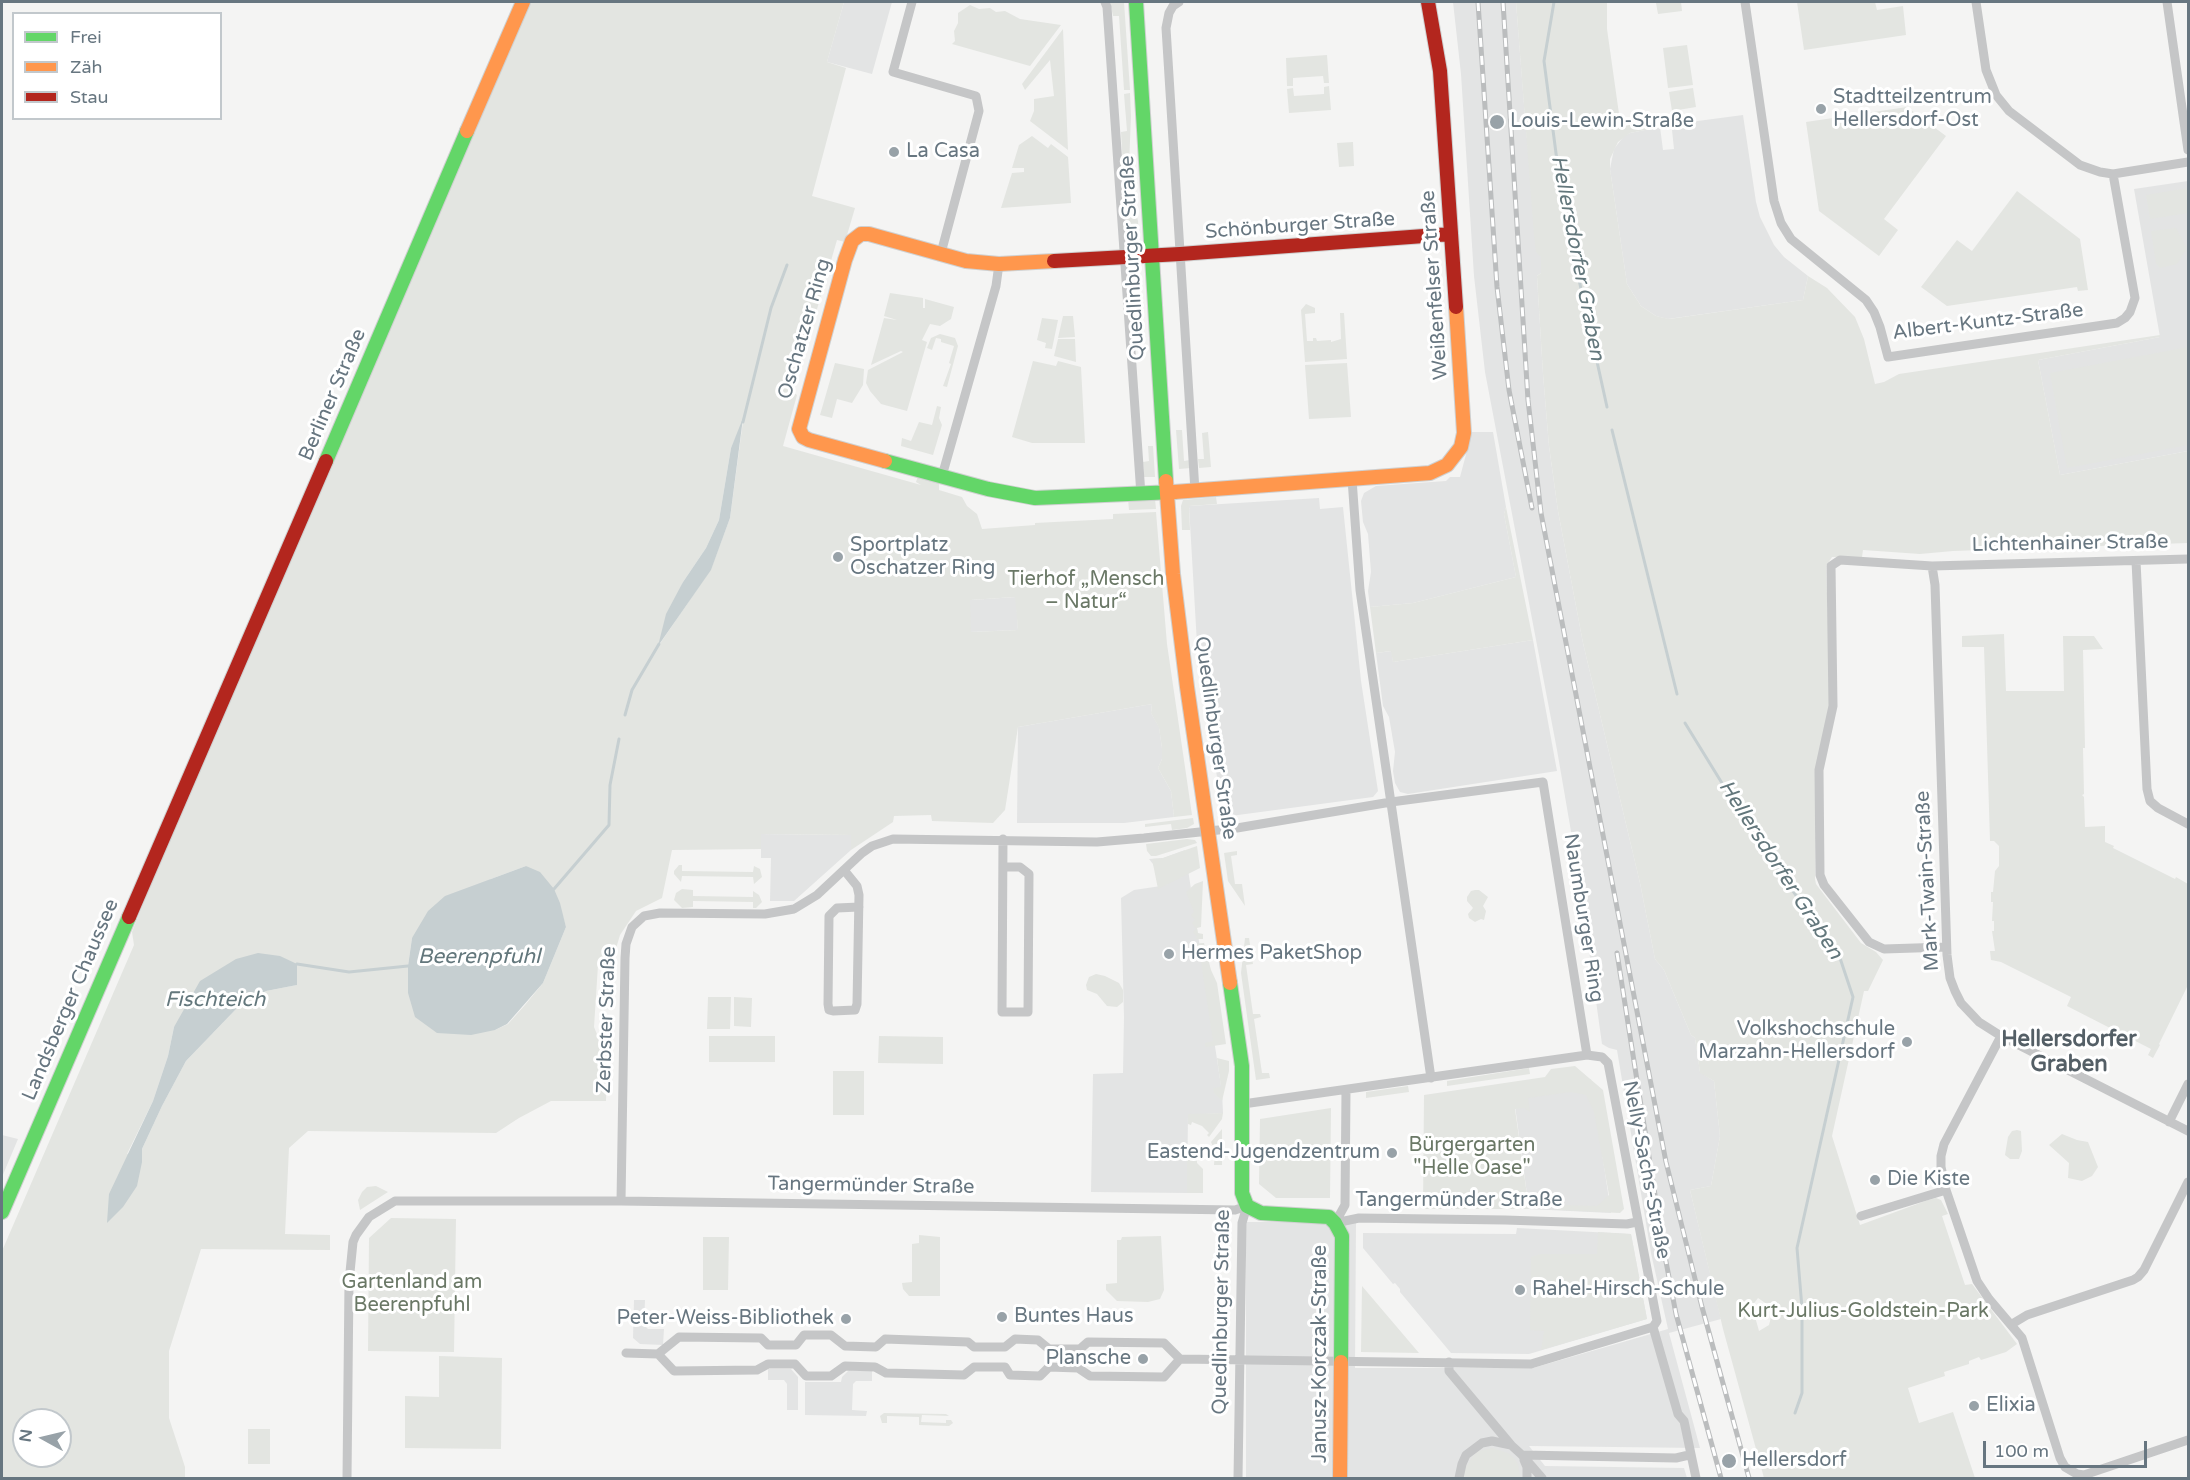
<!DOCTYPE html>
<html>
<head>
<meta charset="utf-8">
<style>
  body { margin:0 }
  #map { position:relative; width:2190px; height:1480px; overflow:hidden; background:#f4f4f3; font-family:"Varela Round",sans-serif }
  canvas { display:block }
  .frame { position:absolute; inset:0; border:3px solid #677680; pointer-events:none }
  .legend { position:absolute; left:12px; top:12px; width:210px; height:108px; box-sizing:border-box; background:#fff; border:2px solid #c2c8cc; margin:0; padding:8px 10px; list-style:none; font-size:18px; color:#677680 }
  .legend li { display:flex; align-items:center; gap:12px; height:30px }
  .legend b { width:30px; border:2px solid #c2c8cc }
  .north { position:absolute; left:12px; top:1408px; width:60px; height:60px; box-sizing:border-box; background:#fff; border:2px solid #c2c8cc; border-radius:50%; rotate:278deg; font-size:16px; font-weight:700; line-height:24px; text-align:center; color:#677680 }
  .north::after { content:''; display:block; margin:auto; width:21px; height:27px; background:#98a2a8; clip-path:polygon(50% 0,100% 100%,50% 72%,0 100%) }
  .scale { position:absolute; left:1983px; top:1441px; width:164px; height:27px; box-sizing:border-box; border:3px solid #677680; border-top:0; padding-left:8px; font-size:18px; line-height:21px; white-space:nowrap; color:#677680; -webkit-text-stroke:4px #fff; paint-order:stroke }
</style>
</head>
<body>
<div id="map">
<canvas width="2190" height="1480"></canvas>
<div class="frame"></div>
<ul class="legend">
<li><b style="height:8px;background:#63d668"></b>Frei</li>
<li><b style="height:8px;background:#ff974d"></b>Zäh</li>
<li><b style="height:8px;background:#b3261e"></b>Stau</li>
</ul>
<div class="north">N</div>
<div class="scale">100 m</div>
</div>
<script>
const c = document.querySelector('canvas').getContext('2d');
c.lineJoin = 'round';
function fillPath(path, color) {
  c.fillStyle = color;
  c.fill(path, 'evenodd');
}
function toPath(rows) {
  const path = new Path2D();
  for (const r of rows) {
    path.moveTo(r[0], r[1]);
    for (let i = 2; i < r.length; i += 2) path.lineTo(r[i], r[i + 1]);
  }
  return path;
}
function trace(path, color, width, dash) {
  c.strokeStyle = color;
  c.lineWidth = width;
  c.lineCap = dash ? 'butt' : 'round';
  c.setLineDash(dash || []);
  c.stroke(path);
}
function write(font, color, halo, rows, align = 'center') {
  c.font = font + ' "Varela Round",sans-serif';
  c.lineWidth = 6;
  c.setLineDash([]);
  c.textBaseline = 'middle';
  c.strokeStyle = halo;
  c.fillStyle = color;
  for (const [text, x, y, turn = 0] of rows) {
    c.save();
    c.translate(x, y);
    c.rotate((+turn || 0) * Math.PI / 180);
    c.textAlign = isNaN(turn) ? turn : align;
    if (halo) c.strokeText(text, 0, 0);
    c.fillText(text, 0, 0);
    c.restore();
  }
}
fillPath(toPath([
  [844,2,892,2,872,74,827,62],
  [1453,2,1516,2,1526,130,1541,257,1541,273,1537,276,1543,374,1549,446,1558,511,1583,643,1640,883,1655,959,1664,970,1691,1035,1695,1038,1700,1072,1714,1081,1720,1136,1711,1186,1690,1190,1721,1319,1669,1333,1700,1448,1529,1446,1545,1466,1684,1468,1687,1478,1246,1478,1246,1222,1356,1222,1355,1368,1533,1368,1668,1329,1651,1253,1617,1050,1609,1048,1602,1044,1578,872,1557,750,1485,372,1474,276,1461,74],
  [1743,115,1756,202,1760,217,1774,245,1784,257,1808,276,1803,300,1668,319,1656,316,1641,306,1627,284,1610,169,1614,149,1624,136,1630,133,1660,127,1663,150,1674,149,1672,130,1675,124],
  [2188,181,2188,451,2060,475,2038,360,2160,337,2134,189],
  [1472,432,1493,432,1506,507,1504,514,1516,577,1413,603,1370,607,1368,591,1371,572,1368,534,1363,522,1361,501,1364,493,1376,486,1446,481,1450,477,1460,477],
  [1319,498,1320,509,1343,507,1361,681,1378,791,1373,797,1223,817,1197,644,1189,506],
  [1016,597,1018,630,970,632,969,600],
  [1533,640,1557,771,1408,794,1400,792,1395,783,1393,771,1395,752,1389,717,1383,706,1376,653,1392,651,1393,662],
  [1152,704,1151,713,1159,727,1162,748,1162,759,1158,768,1171,791,1174,817,1124,823,1017,823,1018,727],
  [761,834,851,835,851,850,794,901,770,901,771,858,761,858],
  [1185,850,1222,1092,1223,1113,1188,1115,1187,1193,1091,1192,1093,1074,1123,1073,1124,1017,1121,898,1134,890,1161,886,1153,864,1149,859,1163,858],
  [1591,1079,1611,1213,1529,1209,1513,1091],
  [2,1135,18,1139,2,1177],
  [1517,1228,1631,1234,1647,1319,1529,1354,1451,1353,1400,1292,1400,1289,1395,1283,1393,1284,1363,1248,1363,1233,1516,1234],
  [634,1300,645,1300,644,1325,648,1329,664,1329,663,1345,640,1344,633,1338],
  [768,1369,791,1369,798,1377,798,1410,787,1410,787,1384,784,1380,768,1380],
  [849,1370,872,1371,872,1381,856,1381,853,1384,852,1410,867,1411,866,1416,805,1415,805,1382,841,1382,842,1377]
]), '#e3e4e4');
fillPath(toPath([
  [530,2,844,2,827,62,846,68,812,196,855,208,845,242,837,240,793,392,797,395,783,446,921,485,916,482,918,476,939,481,939,490,962,497,967,506,977,514,982,529,1035,525,1035,523,1113,519,1113,514,1156,512,1167,644,1192,815,1174,817,1171,791,1158,768,1162,759,1162,748,1159,728,1151,713,1152,704,1018,727,1005,810,993,823,932,821,931,815,894,816,893,822,851,850,851,835,761,834,761,849,672,850,662,898,636,911,620,935,615,952,598,965,594,1027,601,1044,607,1052,606,1101,551,1101,519,1118,496,1133,308,1131,289,1148,285,1234,330,1235,330,1250,201,1249,169,1351,169,1418,185,1467,185,1478,2,1478,2,1251,134,945,132,932,169,839],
  [743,421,730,518,711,569,659,645,683,582,706,548,719,520,731,448],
  [1015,597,1018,630,971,632,970,600],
  [526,866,563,917,566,927,543,983,525,1005,508,1024,495,1030,408,993,408,966,412,938,491,879],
  [297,964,297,985,266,991,238,1007,186,1061,162,1106,142,1149,127,1154,153,1101,168,1056,174,1027],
  [24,1420,60,1420,60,1456,24,1456],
  [1110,2,1124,2,1130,90,1124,90,1119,16,1113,16],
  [1516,2,1607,2,1607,29,1621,128,1634,123,1660,119,1660,127,1630,133,1618,142,1610,159,1610,169,1627,284,1641,306,1656,316,1669,319,1803,300,1808,276,1827,288,1855,317,1864,339,1875,384,1884,382,1899,374,2160,335,2160,337,2038,360,2060,475,2188,451,2188,543,1953,551,1920,554,1863,550,1862,557,1832,557,1826,566,1831,705,1816,768,1815,879,1816,884,1861,943,1876,952,1883,960,1868,991,1864,991,1832,1136,1860,1225,1928,1200,1936,1198,1941,1200,1948,1214,1942,1216,1965,1285,1972,1284,2017,1344,2006,1352,1981,1360,1979,1357,1969,1361,1969,1364,1944,1372,1945,1376,1908,1388,1919,1423,1953,1412,1975,1478,1764,1478,1723,1329,1690,1190,1711,1186,1720,1136,1714,1081,1700,1073,1695,1038,1691,1035,1664,970,1655,959,1640,883,1583,643,1558,511,1549,446,1543,374,1537,276,1541,273,1541,257,1536,252,1534,236],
  [1758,1298,1771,1307,1772,1313,1769,1325,1759,1331,1752,1306],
  [1666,2,1681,2,1682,11,1658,14,1656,3],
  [1797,2,1875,2,1877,10,1903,6,1906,35,1804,50],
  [970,5,979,9,990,8,996,12,1005,11,1020,19,1061,25,1030,66,952,44,955,41,954,31,958,23,958,13],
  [1063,29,1068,150,1030,121,1034,111,1034,99,1054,96,1050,60,1025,90,1022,84],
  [1687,45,1693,85,1668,88,1663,48],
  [1327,55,1329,83,1324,83,1323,76,1293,78,1293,86,1287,86,1286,58],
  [1329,86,1331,110,1289,113,1287,89,1293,88,1294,96,1324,94,1324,87],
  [1693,88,1696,107,1672,111,1669,92],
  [1130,93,1131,116,1129,166,1123,167,1121,132,1127,131,1124,94],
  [1907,107,1946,136,1884,219,1898,230,1879,256,1819,211,1806,122],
  [1032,136,1048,148,1051,144,1068,157,1071,203,1001,208,1012,173,1024,172,1024,168,1012,168,1019,145],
  [1353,142,1354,166,1339,167,1337,143],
  [2188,188,2188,213,2150,219,2146,195],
  [1124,189,1130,189,1138,221,1139,236,1128,237],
  [2017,191,2080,239,2088,290,2078,291,2077,287,1947,306,1921,287,1957,240,1972,251],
  [2176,228,2187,248,2177,264,2160,268,2156,264,2151,231],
  [890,293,923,298,923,308,925,308,925,299,954,307,951,319,940,326,930,324,922,340,927,342,907,411,881,404,870,391,866,383,868,370,903,352,901,351,871,365,884,318,897,320,884,316],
  [1306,304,1315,308,1315,313,1305,314,1307,341,1313,341,1313,338,1316,338,1317,341,1331,340,1331,342,1341,339,1340,313,1344,313,1347,359,1305,362,1301,310],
  [1063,316,1073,316,1075,337,1058,338],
  [1042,318,1058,320,1052,349,1045,348,1046,343,1037,340],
  [940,334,955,338,958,346,947,387,943,386,951,364,949,363,954,346,941,342,941,339,936,338,932,350,927,348,931,338],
  [1058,339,1075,339,1076,362,1054,356],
  [2188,347,2188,445,2067,468,2050,373],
  [1033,361,1056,366,1058,361,1081,367,1085,443,1032,443,1012,437],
  [835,363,864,369,863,385,852,403,837,399,832,418,820,415],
  [1347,363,1351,417,1309,419,1305,365],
  [937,406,941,407,939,418,942,425,933,455,901,446,902,438,911,441,919,422,932,425],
  [1176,430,1182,430,1184,461,1190,460,1191,468,1179,469],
  [1208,432,1211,467,1199,468,1198,459,1204,459,1202,433],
  [1148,446,1153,446,1155,477,1144,477,1143,462,1149,461],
  [1216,497,1217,504,1189,506,1190,530,1182,530,1181,506,1183,500],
  [1128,499,1155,499,1156,509,1129,510],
  [1506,507,1533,640,1393,662,1391,651,1376,653,1370,607,1413,603,1516,577,1504,514],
  [2004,634,2006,691,2064,691,2063,636,2094,636,2103,649,2083,650,2085,748,2083,748,2084,794,2082,795,2084,797,2085,827,2105,826,2105,842,2114,846,2113,848,2175,879,2176,877,2188,884,2188,985,2159,1044,2160,1045,2153,1058,2148,1055,2151,1049,2067,1006,2071,997,2001,962,1991,960,1990,951,1995,951,1992,931,1994,931,1994,921,1992,921,1993,902,1991,902,1991,892,1993,892,1995,871,1999,866,1999,846,1994,841,1990,841,1984,647,1962,647,1962,636],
  [1193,818,1194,824,1187,828,1172,830,1171,824,1145,827,1145,824],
  [1187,839,1195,840,1197,843,1156,856,1151,856,1147,851,1146,844],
  [1197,846,1200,868,1158,889,1152,859,1163,858],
  [1237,851,1237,855,1231,856,1235,884,1242,884,1245,906,1228,881,1224,853],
  [679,865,682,865,682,871,753,872,754,866,760,869,762,877,754,884,753,877,682,876,681,882,674,874,674,871],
  [1203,881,1201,927,1197,928,1198,933,1203,934,1203,939,1195,939,1197,937,1193,932,1196,929,1192,923,1195,920,1191,915,1194,912,1186,892,1195,884],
  [682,889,693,890,693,896,753,897,753,891,759,895,762,902,756,908,753,908,753,902,693,901,693,907,682,908,674,900,676,893],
  [1475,890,1479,890,1488,897,1483,906,1486,911,1484,920,1481,919,1475,922,1469,918,1468,914,1473,908,1467,901,1467,897,1471,891],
  [1245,938,1249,938,1253,964,1246,965,1253,1014,1260,1014,1261,1017,1254,1019,1262,1073,1269,1073,1270,1078,1256,1080,1241,973],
  [1204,943,1211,970,1217,983,1226,1044,1207,1047,1205,1046,1205,1043,1213,1041,1199,949,1191,949,1189,944],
  [1096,974,1105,976,1119,983,1123,990,1123,1002,1117,1007,1107,1006,1097,994,1087,990,1086,985,1089,977],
  [708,997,731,997,730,1029,707,1029],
  [734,997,752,998,751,1027,734,1026],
  [709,1036,775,1036,775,1062,709,1062],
  [879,1036,943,1037,943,1064,878,1063],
  [1217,1058,1229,1061,1229,1071,1222,1101,1214,1093,1213,1088,1221,1087],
  [1575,1066,1603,1090,1624,1209,1620,1213,1558,1210,1563,1205,1597,1206,1609,1195,1594,1112,1586,1095,1570,1092,1528,1098,1530,1112,1524,1108,1515,1109,1529,1209,1423,1209,1424,1095,1545,1077,1551,1069],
  [1529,1068,1530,1074,1447,1086,1447,1081],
  [833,1071,864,1071,864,1115,833,1115],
  [1408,1086,1409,1092,1366,1098,1366,1092],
  [1331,1108,1330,1198,1276,1198,1259,1184,1260,1119],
  [1223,1113,1222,1119,1209,1137,1207,1135,1209,1133,1202,1126,1192,1122,1191,1125,1188,1124,1188,1114],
  [1222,1129,1222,1165,1214,1165,1215,1151,1211,1142],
  [2017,1130,2021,1131,2022,1151,2019,1159,2010,1159,2005,1155,2008,1137,2012,1131],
  [2062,1134,2077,1140,2088,1142,2098,1167,2092,1176,2082,1181,2068,1178,2069,1163,2049,1145],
  [1187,1155,1197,1157,1197,1163,1203,1169,1203,1193,1187,1193],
  [376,1186,388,1192,360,1210,358,1200,362,1192,367,1187],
  [391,1218,456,1219,454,1352,368,1351,369,1238],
  [1598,1232,1631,1234,1647,1319,1541,1350,1544,1331,1530,1330,1531,1257,1540,1254,1597,1254],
  [919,1235,940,1237,940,1296,909,1296,903,1289,902,1283,912,1282,912,1244,919,1243],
  [1161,1236,1164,1290,1160,1299,1148,1302,1117,1301,1106,1290,1106,1284,1117,1283,1117,1240,1121,1240,1122,1237],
  [703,1237,729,1237,728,1290,703,1290],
  [1362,1286,1419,1353,1361,1352],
  [439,1356,502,1358,501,1449,405,1448,405,1396,439,1397],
  [884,1413,946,1414,949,1416,922,1415,921,1422,946,1423,946,1420,951,1420,953,1423,949,1426,919,1425,919,1417,887,1416,887,1423,882,1423,880,1416],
  [248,1429,270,1429,270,1464,248,1464],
  [1493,1448,1508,1453,1514,1458,1518,1464,1520,1478,1464,1478,1465,1469,1473,1456,1479,1451]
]), '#e3e5e1');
fillPath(toPath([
  [743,418,730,518,711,570,658,646,666,614,683,582,706,548,719,520,731,448],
  [526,866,540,872,554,889,560,903,566,927,543,983,507,1024,495,1030,471,1035,437,1033,415,1017,408,993,408,966,412,938,428,911,445,896],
  [258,953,280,956,297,964,297,985,266,991,238,1007,186,1061,162,1106,142,1149,142,1162,137,1186,123,1207,107,1223,109,1194,153,1101,168,1056,174,1027,200,981,236,959]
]), '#c6cfd1');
trace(toPath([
  [1554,2,1544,61,1563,207,1607,407],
  [743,422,771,308,787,265],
  [1612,430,1677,694],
  [625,715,632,690,659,644],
  [1685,723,1757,840,1840,958,1853,997,1797,1248,1802,1308,1802,1393,1795,1413],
  [554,889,609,825,610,785,619,739],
  [297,964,349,972,408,966]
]), '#c6cfd1', 3);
const fast = toPath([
  [1136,2,1166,481],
  [326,461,467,131],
  [885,461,988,489,1035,498,1174,492],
  [1230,983,1242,1066,1242,1193,1247,1206,1261,1213,1329,1217,1335,1223,1342,1236,1341,1362],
  [2,1212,129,917]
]);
const slow = toPath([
  [467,131,523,2],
  [885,461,809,440,803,437,799,429,845,260,852,241,861,234,869,234,966,261,999,264,1054,261],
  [1166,481,1173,574,1187,687,1230,983],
  [1174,492,1430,473,1447,465,1461,447,1464,433,1456,307],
  [1340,1478,1341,1362]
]);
const jam = toPath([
  [1428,2,1440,71,1456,307],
  [1054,261,1180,254,1451,234],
  [129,917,326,461]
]);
trace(fast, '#cfd0d0', 16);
trace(slow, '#cfd0d0', 16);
trace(jam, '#cfd0d0', 16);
trace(toPath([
  [912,2,893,72,976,96,979,111,941,253],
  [1105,2,1107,7,1141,495],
  [1179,2,1173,6,1169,13,1166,28,1195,491],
  [1745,2,1774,201,1781,223,1791,239,1866,300,1874,312,1880,327,1888,357,2117,323,2125,318,2130,312,2135,298,2113,174],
  [1976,2,1986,70,1996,95,2009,111,2080,165,2100,172,2113,174,2188,162],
  [2167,2,2188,150],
  [942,476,996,286,999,264],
  [1352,479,1360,590,1431,1078],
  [2136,561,2147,789,2150,801,2158,808,2188,824],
  [1932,566,1935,585,1947,955,1950,978,1955,991,1961,1003,1979,1022,2001,1036,2188,1131],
  [1003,867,1020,867,1029,874,1028,1012,1002,1012,1003,839],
  [844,870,857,886,859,895,857,1004,855,1010,833,1011,829,1010,828,1004,829,916,837,908,859,907],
  [1946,947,1884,949,1869,942,1824,885,1820,875,1819,770,1833,706,1831,566,1840,560,1932,566,2188,559],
  [2001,1036,1944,1144,1941,1156,1941,1167,1946,1190,1977,1281,1989,1299,2022,1338,2060,1458,2065,1467,2077,1474,2084,1475,2188,1440],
  [1243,1104,1587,1055,1602,1057,1608,1063,1657,1321,1653,1327,1678,1414,1684,1421,1696,1478],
  [2169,1122,2188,1084],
  [621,1201,625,958,626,944,632,927,644,916,660,913,765,914,794,909,817,895,862,853,872,846,893,839,1097,842,1144,838,1237,828,1391,802,1543,782,1587,1055],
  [1861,1216,1946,1190],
  [1335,1223,1359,1218,1505,1220,1627,1224,1637,1222],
  [1335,1223,1345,1205,1346,1090],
  [2012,1324,2027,1315,2133,1280,2138,1277,2144,1270,2188,1182],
  [626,1353,658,1354,674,1371,757,1370,768,1364,795,1364,806,1376,831,1376,845,1366,875,1367,886,1373,964,1375,974,1367,1005,1367,1010,1375,1040,1376,1049,1367,1078,1368,1090,1376,1164,1377,1180,1359],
  [658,1354,679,1337,761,1338,768,1345,796,1345,804,1335,831,1335,845,1346,876,1347,885,1339,968,1342,974,1347,1005,1347,1015,1339,1038,1340,1049,1349,1080,1349,1088,1342,1164,1343,1180,1359,1531,1364,1653,1327],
  [1449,1362,1449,1371,1511,1445],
  [1522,1455,1676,1458,1689,1455],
  [1524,1460,1527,1467,1527,1478],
  [347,1478,349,1282,353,1242,356,1235,369,1217,395,1201,621,1201,1235,1210,1247,1206],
  [1238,1478,1242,1223,1247,1206],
  [1459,1478,1462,1464,1466,1455,1482,1443,1492,1441,1511,1445,1522,1455,1542,1478]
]), '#c5c6c7', 9);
trace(fast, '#63d668', 14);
trace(slow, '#ff974d', 14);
trace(jam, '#b3261e', 14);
const rail = toPath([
  [1478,2,1497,287,1509,390,1532,508],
  [1503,2,1528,400,1541,513,1666,1162,1702,1307,1749,1478],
  [1617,953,1663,1246,1676,1314,1721,1478]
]);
trace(rail, '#bbbdbe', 5);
trace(rail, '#fff', 3, [9]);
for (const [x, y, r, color] of [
  [1821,109,6,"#98a2a8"],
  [1497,122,8,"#98a2a8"],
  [894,152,6,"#98a2a8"],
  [838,557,6,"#98a2a8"],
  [1169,954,6,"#98a2a8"],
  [1907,1042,6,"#98a2a8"],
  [1392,1153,6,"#98a2a8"],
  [1875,1180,6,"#98a2a8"],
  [1520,1290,6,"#98a2a8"],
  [1002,1317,6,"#98a2a8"],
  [846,1319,6,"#98a2a8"],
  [1143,1359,6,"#98a2a8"],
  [1974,1406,6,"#98a2a8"],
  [1729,1461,8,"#98a2a8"]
]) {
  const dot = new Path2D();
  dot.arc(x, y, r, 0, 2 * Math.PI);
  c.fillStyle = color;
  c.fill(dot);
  trace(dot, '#fff', 2);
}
write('20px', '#677680', '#fff', [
  ["Stadtteilzentrum",1833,98],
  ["Hellersdorf-Ost",1833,121],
  ["Louis-Lewin-Straße",1510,122],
  ["La Casa",906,152],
  ["Sportplatz",850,546],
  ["Oschatzer Ring",850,569],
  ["Hermes PaketShop",1181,954],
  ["Volkshochschule",1895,1030,"right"],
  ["Marzahn-Hellersdorf",1895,1053,"right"],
  ["Eastend-Jugendzentrum",1380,1153,"right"],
  ["Die Kiste",1887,1180],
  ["Rahel-Hirsch-Schule",1532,1290],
  ["Buntes Haus",1014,1317],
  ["Peter-Weiss-Bibliothek",834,1319,"right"],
  ["Plansche",1131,1359,"right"],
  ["Elixia",1986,1406],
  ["Hellersdorf",1742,1461]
], 'left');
write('20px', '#677680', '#fff', [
  ["Schönburger Straße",1300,226,-4],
  ["Quedlinburger Straße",1133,258,-93],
  ["Weißenfelser Straße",1435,285,-94],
  ["Albert-Kuntz-Straße",1988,322,-7],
  ["Oschatzer Ring",805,329,-74],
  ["Berliner Straße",333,395,-67],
  ["Lichtenhainer Straße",2070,544,-1],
  ["Quedlinburger Straße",1215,738,82],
  ["Mark-Twain-Straße",1928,881,-93],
  ["Naumburger Ring",1583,918,81],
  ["Landsberger Chaussee",71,1000,-67],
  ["Zerbster Straße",607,1020,-88],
  ["Nelly-Sachs-Straße",1646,1170,79],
  ["Tangermünder Straße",871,1186,1],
  ["Tangermünder Straße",1459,1201],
  ["Quedlinburger Straße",1222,1312,-89],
  ["Janusz-Korczak-Straße",1321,1354,-90]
]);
write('20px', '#6a7866', '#fff', [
  ["Tierhof „Mensch",1086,580],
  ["– Natur“",1086,603],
  ["Bürgergarten",1472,1146],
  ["\"Helle Oase\"",1472,1169],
  ["Gartenland am",412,1283],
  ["Beerenpfuhl",412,1306],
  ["Kurt-Julius-Goldstein-Park",1863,1312]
]);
write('italic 21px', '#63777c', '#fff', [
  ["Hellersdorfer Graben",1577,258,79],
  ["Hellersdorfer Graben",1780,870,57],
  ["Beerenpfuhl",479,957],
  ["Fischteich",215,1000]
]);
write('bold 22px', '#545f66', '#fff', [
  ["Hellersdorfer",2069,1040],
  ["Graben",2069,1065]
]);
</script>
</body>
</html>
